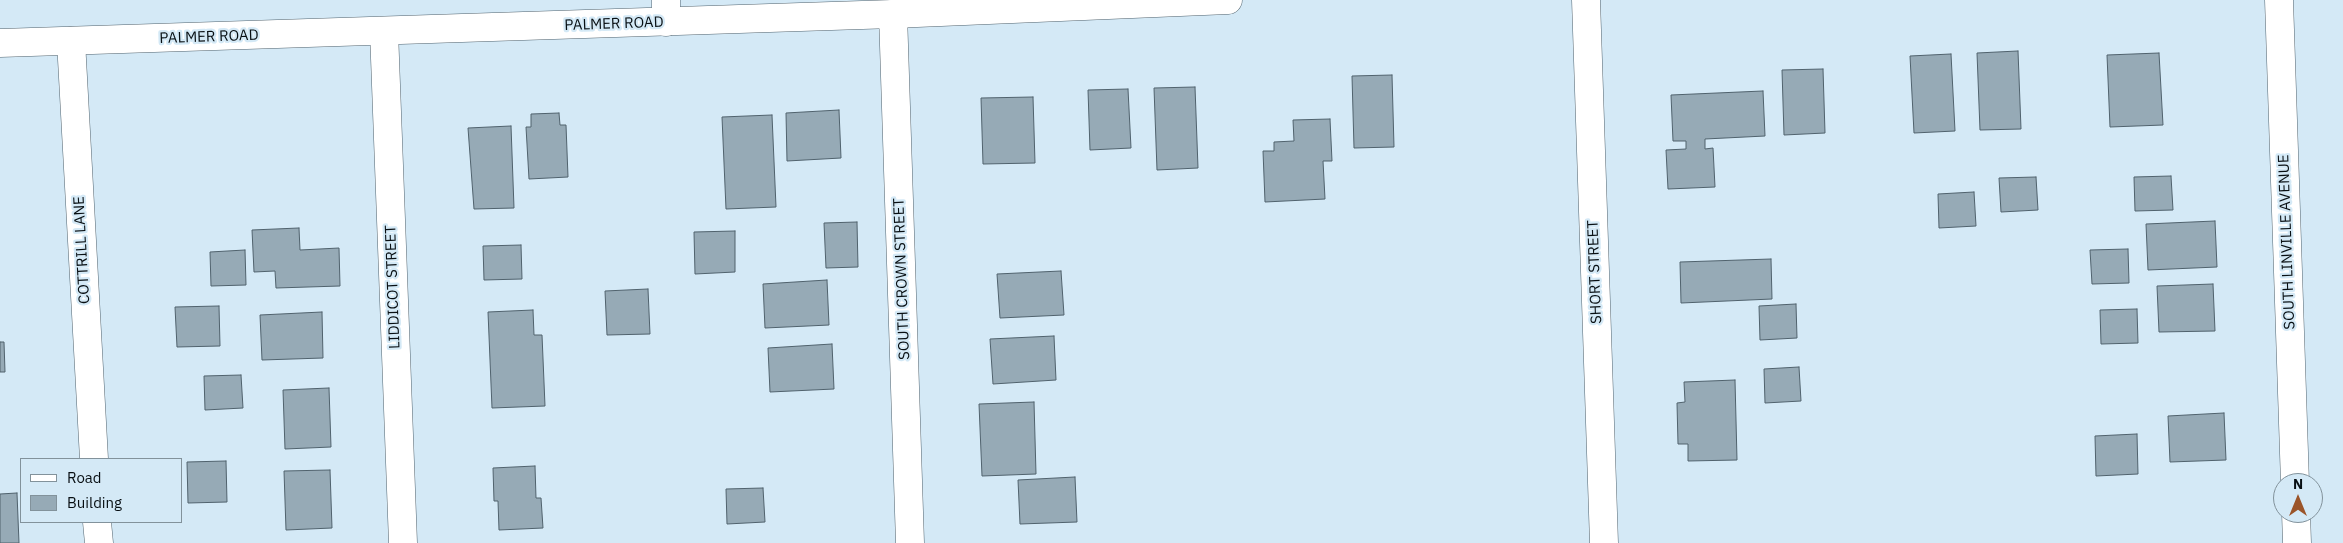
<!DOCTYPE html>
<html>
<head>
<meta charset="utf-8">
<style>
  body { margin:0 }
  #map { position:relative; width:2343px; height:543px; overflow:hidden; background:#d4e9f6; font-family:"IBM Plex Sans",sans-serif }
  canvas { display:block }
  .legend { position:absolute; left:20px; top:458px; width:162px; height:65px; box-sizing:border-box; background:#d4e9f6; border:1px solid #82929b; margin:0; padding:6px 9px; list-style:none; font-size:15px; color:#080f13 }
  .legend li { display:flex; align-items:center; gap:10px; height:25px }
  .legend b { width:25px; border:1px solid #82929b }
  .north { position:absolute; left:2273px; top:473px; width:50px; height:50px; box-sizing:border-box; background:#d4e9f6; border:1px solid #82929b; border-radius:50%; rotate:0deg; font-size:14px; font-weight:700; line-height:20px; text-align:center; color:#080f13 }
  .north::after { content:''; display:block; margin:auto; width:18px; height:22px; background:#9b552a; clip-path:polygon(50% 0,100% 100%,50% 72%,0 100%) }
</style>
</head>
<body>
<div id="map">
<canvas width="2343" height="543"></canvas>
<ul class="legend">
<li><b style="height:6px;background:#fff"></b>Road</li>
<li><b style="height:14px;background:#96aab6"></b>Building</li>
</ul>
<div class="north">N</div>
</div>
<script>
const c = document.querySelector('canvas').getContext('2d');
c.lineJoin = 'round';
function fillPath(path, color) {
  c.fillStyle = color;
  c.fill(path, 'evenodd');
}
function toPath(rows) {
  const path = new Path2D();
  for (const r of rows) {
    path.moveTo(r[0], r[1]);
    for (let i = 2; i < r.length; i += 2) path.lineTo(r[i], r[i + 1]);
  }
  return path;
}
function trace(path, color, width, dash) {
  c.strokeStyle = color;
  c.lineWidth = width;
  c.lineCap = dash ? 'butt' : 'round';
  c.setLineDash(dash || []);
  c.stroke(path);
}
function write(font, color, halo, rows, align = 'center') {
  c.font = font + ' "IBM Plex Sans",sans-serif';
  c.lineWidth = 4.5;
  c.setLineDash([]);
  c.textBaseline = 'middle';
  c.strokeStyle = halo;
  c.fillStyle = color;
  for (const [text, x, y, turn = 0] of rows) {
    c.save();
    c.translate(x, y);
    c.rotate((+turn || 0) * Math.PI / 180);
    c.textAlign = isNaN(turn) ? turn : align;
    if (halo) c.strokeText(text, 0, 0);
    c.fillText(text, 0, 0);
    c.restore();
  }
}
const building = toPath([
  [2018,51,2021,129,1980,130,1977,53,2018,51],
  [2159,53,2163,125,2110,127,2107,55,2159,53],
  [1951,54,1955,131,1914,133,1910,56,1951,54],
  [1823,69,1825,133,1784,135,1782,70,1823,69],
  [1392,75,1394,147,1354,148,1352,76,1392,75],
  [1195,87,1198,168,1157,170,1154,88,1195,87],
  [1128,89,1131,148,1090,150,1088,90,1128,89],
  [1763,91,1765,136,1705,139,1705,149,1713,148,1715,187,1668,189,1666,150,1686,149,1686,141,1673,141,1671,95,1763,91],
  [1033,97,1035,163,983,164,981,98,1033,97],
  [839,110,841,158,787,161,786,113,839,110],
  [559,113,560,125,566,125,568,177,529,179,526,127,531,127,531,114,559,113],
  [772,115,776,207,726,209,722,117,772,115],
  [1330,119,1332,161,1323,161,1325,199,1265,202,1263,151,1274,151,1274,142,1294,141,1293,120,1330,119],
  [511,126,514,208,474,209,468,128,511,126],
  [2171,176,2173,210,2135,211,2134,177,2171,176],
  [2036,177,2038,210,2001,212,1999,178,2036,177],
  [1974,192,1976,226,1939,228,1938,194,1974,192],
  [2215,221,2217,267,2148,270,2146,224,2215,221],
  [857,222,858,267,826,268,824,223,857,222],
  [299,228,300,250,339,248,340,286,276,288,275,271,254,272,252,230,299,228],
  [735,231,735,272,695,274,694,232,735,231],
  [521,245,522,279,484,280,483,246,521,245],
  [2128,249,2129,283,2092,284,2090,250,2128,249],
  [245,250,246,285,211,286,210,252,245,250],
  [1771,259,1772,299,1681,303,1680,262,1771,259],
  [1061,271,1064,315,1000,318,997,274,1061,271],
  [827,280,829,325,765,328,763,284,827,280],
  [2213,284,2215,331,2159,332,2157,286,2213,284],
  [648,289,650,334,607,335,605,291,648,289],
  [1796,304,1797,338,1760,340,1759,306,1796,304],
  [219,306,220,346,177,347,175,307,219,306],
  [2137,309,2138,343,2101,344,2100,310,2137,309],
  [533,310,534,335,542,335,545,406,492,408,488,312,533,310],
  [322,312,323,358,262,360,260,315,322,312],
  [1054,336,1056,380,993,384,990,339,1054,336],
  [0,342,4,342,5,372,0,372,0,342],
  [832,344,834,389,770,392,768,348,832,344],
  [1799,367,1801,401,1765,403,1764,369,1799,367],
  [241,375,243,408,205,410,204,376,241,375],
  [1735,380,1737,460,1688,461,1688,444,1678,444,1677,403,1685,402,1684,382,1735,380],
  [329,388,331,447,285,449,283,390,329,388],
  [1034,402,1036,474,982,476,979,404,1034,402],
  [2224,413,2226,460,2170,462,2168,416,2224,413],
  [2137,434,2138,474,2096,476,2095,436,2137,434],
  [226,461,227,502,188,503,187,462,226,461],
  [535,466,536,498,541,498,543,528,499,530,498,501,494,501,493,468,535,466],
  [330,470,332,528,286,530,284,471,330,470],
  [1075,477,1077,522,1020,524,1018,480,1075,477],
  [763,488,765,522,727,524,726,489,763,488],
  [17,493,19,543,0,543,0,494,17,493]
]);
fillPath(building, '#96aab6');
trace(building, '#50626d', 1);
const minor = toPath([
  [666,0,666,22],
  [1586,0,1604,543],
  [2279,0,2295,483],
  [893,14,910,543],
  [384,31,403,543],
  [71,41,94,459],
  [2296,513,2297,543],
  [97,522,99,543]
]);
const tertiary = toPath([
  [0,43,893,14,1228,0]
]);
trace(minor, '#51636e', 29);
trace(tertiary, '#51636e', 29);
trace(minor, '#fff', 28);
trace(tertiary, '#fff', 28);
write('15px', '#080f13', '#d4e9f6', [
  ["PALMER ROAD",614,24,-2],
  ["PALMER ROAD",209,37,-2],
  ["SOUTH LINVILLE AVENUE",2287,242,-92],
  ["COTTRILL LANE",82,250,-93],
  ["SHORT STREET",1595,272,-92],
  ["SOUTH CROWN STREET",902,279,-92],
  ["LIDDICOT STREET",393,287,-92]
]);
</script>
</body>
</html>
